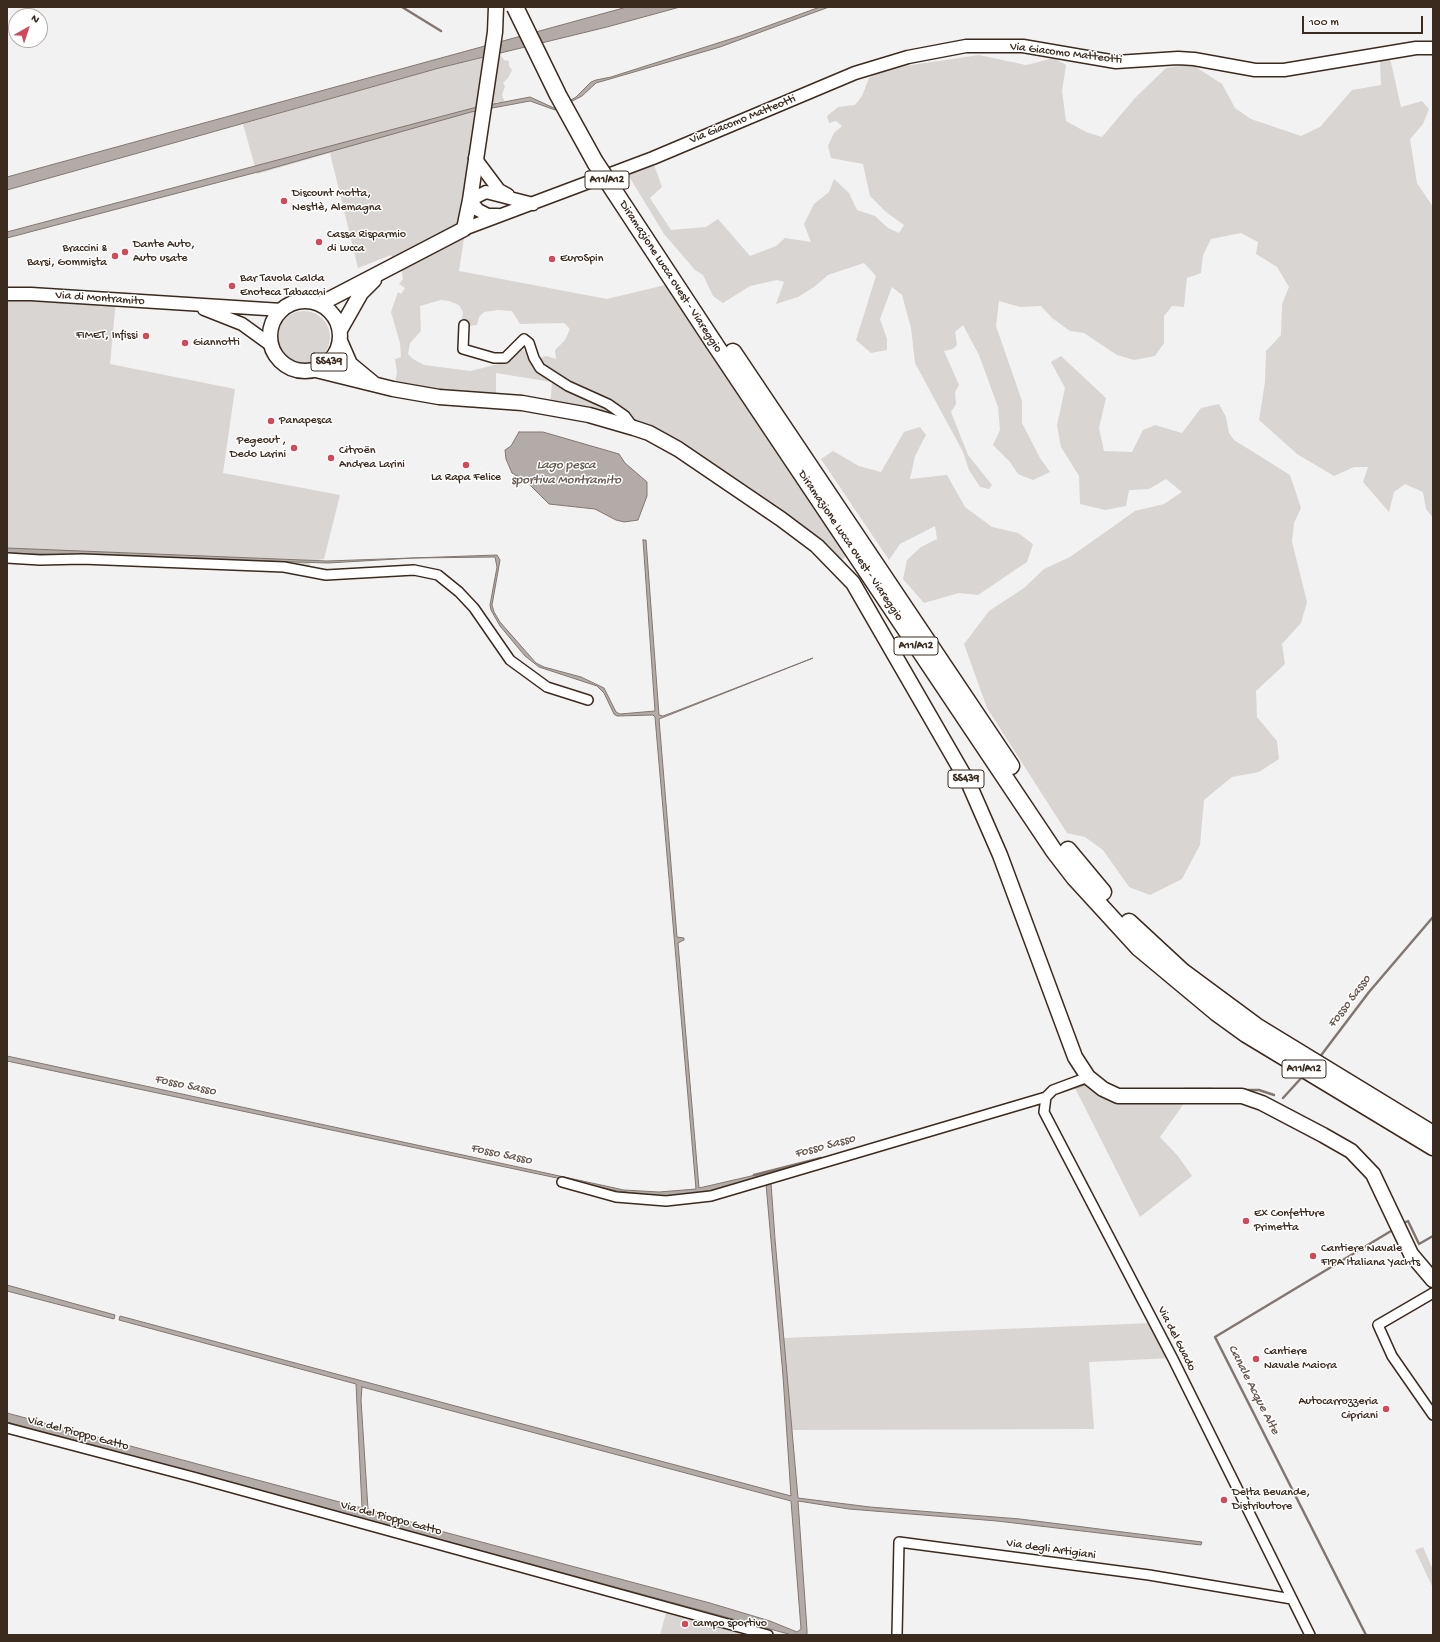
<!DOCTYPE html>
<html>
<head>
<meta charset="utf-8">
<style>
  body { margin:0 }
  #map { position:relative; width:1440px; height:1642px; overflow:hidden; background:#f3f2f2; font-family:"Gochi Hand",sans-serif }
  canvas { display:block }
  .frame { position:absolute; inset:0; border:8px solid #3b2a1e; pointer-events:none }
  .north { position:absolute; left:8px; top:8px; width:40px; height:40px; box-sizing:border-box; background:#fff; border:1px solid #b1aaa5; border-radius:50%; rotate:39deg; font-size:11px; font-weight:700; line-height:16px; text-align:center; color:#3b2a1e }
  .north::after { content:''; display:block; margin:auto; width:14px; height:18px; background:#d1495b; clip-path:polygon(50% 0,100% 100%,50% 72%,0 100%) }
  .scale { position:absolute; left:1302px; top:16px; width:121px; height:18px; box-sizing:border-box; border:2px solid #3b2a1e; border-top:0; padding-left:5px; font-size:12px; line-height:14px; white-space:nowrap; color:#3b2a1e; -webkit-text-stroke:3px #fff; paint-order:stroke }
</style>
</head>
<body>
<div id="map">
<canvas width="1440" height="1642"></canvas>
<div class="frame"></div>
<div class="north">N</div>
<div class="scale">100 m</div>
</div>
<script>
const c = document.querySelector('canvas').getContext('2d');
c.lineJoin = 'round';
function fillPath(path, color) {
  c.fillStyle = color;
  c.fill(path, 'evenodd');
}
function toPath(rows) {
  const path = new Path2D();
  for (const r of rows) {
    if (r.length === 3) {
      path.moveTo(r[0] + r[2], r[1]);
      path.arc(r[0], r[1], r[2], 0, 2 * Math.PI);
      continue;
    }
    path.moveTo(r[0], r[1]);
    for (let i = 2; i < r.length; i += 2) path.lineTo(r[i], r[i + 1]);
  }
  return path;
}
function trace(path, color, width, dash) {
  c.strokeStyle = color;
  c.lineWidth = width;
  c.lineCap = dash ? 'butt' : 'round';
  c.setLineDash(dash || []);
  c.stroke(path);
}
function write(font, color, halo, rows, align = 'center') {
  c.font = font + ' "Gochi Hand",sans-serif';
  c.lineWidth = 3;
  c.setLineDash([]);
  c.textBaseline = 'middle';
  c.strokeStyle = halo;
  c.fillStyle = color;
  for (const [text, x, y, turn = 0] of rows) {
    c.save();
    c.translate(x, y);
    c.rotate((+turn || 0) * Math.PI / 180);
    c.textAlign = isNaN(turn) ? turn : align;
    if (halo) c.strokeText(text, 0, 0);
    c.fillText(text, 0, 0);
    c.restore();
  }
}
fillPath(toPath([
  [500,55,504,60,509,61,509,66,512,70,508,78,503,83,505,86,502,95,504,100,503,103,497,102,493,105,490,103,497,56],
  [979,55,1026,65,1054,58,1066,65,1062,91,1066,121,1086,132,1102,137,1135,98,1166,68,1191,64,1222,84,1235,108,1251,119,1301,136,1320,127,1352,90,1381,85,1380,61,1390,58,1401,107,1422,101,1429,109,1423,124,1410,139,1417,183,1433,207,1433,518,1426,509,1423,492,1405,484,1394,492,1389,512,1363,482,1368,467,1354,467,1334,476,1297,454,1259,420,1265,382,1266,351,1281,335,1282,304,1289,287,1277,267,1256,254,1258,242,1241,233,1211,239,1203,255,1201,273,1187,278,1184,307,1172,306,1164,316,1164,343,1155,356,1134,360,1117,355,1084,333,1070,331,1052,318,1041,306,1020,307,999,301,996,326,1022,401,1022,423,1040,458,1050,472,1033,480,1018,474,1010,462,993,445,1000,430,998,407,979,355,963,325,955,332,957,345,953,349,944,351,959,385,955,392,956,404,951,412,968,455,992,485,989,489,980,487,969,470,963,452,915,363,911,328,902,295,892,287,880,319,887,339,887,350,871,353,856,340,876,276,864,263,828,275,814,287,798,297,776,304,784,282,777,280,750,286,723,303,713,296,703,275,695,270,664,234,627,173,643,169,652,159,662,187,650,198,671,230,706,227,718,219,750,256,776,246,785,238,811,242,804,224,814,204,829,192,834,179,849,193,857,210,875,216,888,228,899,233,904,225,886,212,870,196,863,164,831,158,828,146,834,133,842,126,836,121,829,123,827,116,838,107,855,105,862,96,869,78,884,69],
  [492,56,459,271,607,299,665,285,848,555,835,565,678,449,550,408,552,382,496,373,496,401,393,389,397,373,395,359,401,357,400,343,391,312,398,292,401,294,405,288,399,284,403,279,401,263,396,265,391,255,358,268,330,153,257,174,243,124,439,68],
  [441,300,449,301,459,305,463,312,462,320,470,326,477,325,479,317,484,312,498,310,512,311,520,324,564,323,570,329,565,340,555,350,556,359,546,356,540,358,537,369,523,349,507,362,470,371,424,365,413,359,408,354,410,343,421,331,420,306],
  [7,294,116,300,110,364,235,389,223,473,340,495,324,559,308,561,313,572,284,567,7,561],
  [304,337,26],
  [1061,356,1106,398,1099,428,1104,451,1132,452,1143,430,1155,425,1182,433,1201,408,1219,404,1226,417,1229,433,1234,440,1290,475,1301,508,1294,523,1292,542,1307,602,1301,623,1282,644,1285,664,1256,691,1257,717,1277,741,1279,759,1259,772,1232,777,1204,800,1200,845,1182,879,1150,895,1129,887,1103,850,1085,837,1067,833,987,708,964,644,989,611,1024,588,1044,569,1070,557,1135,511,1164,504,1182,492,1166,479,1149,489,1129,490,1126,506,1105,510,1080,504,1079,476,1061,447,1057,425,1065,388,1051,362],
  [920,427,926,435,915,456,910,479,947,475,965,507,992,527,1018,533,1033,544,1027,562,978,595,959,593,924,603,903,579,907,560,921,547,937,539,935,526,900,544,889,560,821,459,833,451,859,466,881,472,904,432],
  [1083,1082,1097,1094,1117,1102,1183,1101,1183,1105,1160,1137,1178,1156,1192,1176,1140,1217,1074,1086],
  [1152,1323,1172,1358,1089,1362,1094,1429,792,1430,783,1338],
  [1423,1547,1433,1570,1433,1588,1415,1550],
  [666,1613,747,1635,660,1635]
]), '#d8d5d2');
const water = toPath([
  [627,7,680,7,607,27,439,68,7,190,7,177,627,7],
  [820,7,829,7,720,47,596,83,582,96,555,110,530,101,471,112,269,169,7,238,7,232,473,108,530,97,554,108,559,107,576,97,591,82,596,80,611,77,740,36,820,7],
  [519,432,543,432,619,454,625,463,647,482,647,496,638,520,624,522,616,520,595,509,549,504,526,481,512,473,506,459,505,450,511,446,519,432],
  [643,540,646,540,659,715,663,716,679,710,813,658,659,719,677,937,684,938,684,940,678,943,699,1188,786,1168,890,1139,708,1192,687,1195,657,1196,618,1191,7,1061,7,1056,624,1190,659,1192,696,1189,655,717,653,715,617,716,614,714,604,693,597,686,539,667,525,656,500,626,491,610,490,605,497,567,495,557,414,558,328,563,7,553,7,548,327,561,497,555,500,560,492,605,494,612,500,622,536,663,544,667,581,677,604,688,616,712,620,714,655,711,643,540],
  [771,1183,775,1239,798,1498,870,1507,1020,1519,1202,1542,1201,1545,997,1521,849,1509,798,1501,807,1630,807,1635,792,1635,7,1422,7,1413,362,1508,356,1384,119,1320,120,1316,791,1496,783,1376,766,1184,771,1183],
  [362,1387,791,1501,801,1629,797,1632,770,1621,710,1603,444,1532,368,1509,361,1400,362,1387],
  [7,1285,115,1315,114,1319,7,1291,7,1285]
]);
fillPath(water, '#b2aba7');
trace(water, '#827770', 1);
trace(toPath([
  [402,7,441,31],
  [1319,1058,1369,992,1433,917],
  [1185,1089,1212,1089],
  [1243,1090,1259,1090,1274,1095],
  [1055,1094,1088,1083],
  [1283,1098,1304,1075],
  [754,1175,821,1158],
  [1404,1223,1408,1221,1419,1244,1433,1236],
  [1366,1635,1215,1337,1391,1231]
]), '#827770', 2.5);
const minor = toPath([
  [464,325,463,349,494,358,505,358,524,339,529,343,534,358,540,368,568,386,608,404,625,416,634,428],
  [7,558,40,560,82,559,284,567,326,575,414,570,438,575,459,592,474,608,510,660,547,687,588,700],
  [1088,1077,1053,1090,1046,1097,1044,1112,1173,1359,1310,1635],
  [562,1182,616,1197,666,1201,711,1196,1046,1097],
  [1433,1293,1378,1325,1392,1356,1433,1415],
  [7,1428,193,1477,768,1635],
  [897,1635,899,1542,1149,1575,1292,1599]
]);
const secondary = toPath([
  [475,158,499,190,508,195],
  [498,215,488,215,478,210,470,200,486,192,533,204],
  [464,229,653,158,855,73,908,57,966,46,1023,46,1116,62,1178,58,1194,59,1255,70,1284,70,1416,48,1433,48],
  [7,294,31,294,282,310],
  [204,309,242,324,271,345]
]);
const primary = toPath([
  [305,336,35],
  [320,304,464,229,470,200,495,32,496,7],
  [340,330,361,293,374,280],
  [340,341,350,364,373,383],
  [316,370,393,389,439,397,522,403,589,415,634,428,649,433,678,449,781,519,817,546,853,583,969,784,1000,855,1075,1057,1088,1077,1103,1089,1118,1096,1242,1096,1262,1103,1323,1135,1351,1151,1373,1174,1411,1254,1433,1280]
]);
const motorway = toPath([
  [714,343,1054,851,1074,877,1139,948,1217,1013,1246,1034,1433,1147],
  [733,352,1011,766],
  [1068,850,1103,892],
  [1129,922,1183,972,1256,1026,1433,1134]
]);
trace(minor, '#3b2a1e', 12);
trace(secondary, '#3b2a1e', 15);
trace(primary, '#3b2a1e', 17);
trace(motorway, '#3b2a1e', 19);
trace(minor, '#fff', 9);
trace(secondary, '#fff', 12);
trace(primary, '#fff', 14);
trace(motorway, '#fff', 16);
const motorwayBridge = toPath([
  [515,7,558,95,595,162,714,343]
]);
trace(motorwayBridge, '#3b2a1e', 19, []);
trace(motorwayBridge, '#fff', 16);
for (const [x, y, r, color] of [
  [284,201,4,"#d1495b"],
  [319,242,4,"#d1495b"],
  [125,252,4,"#d1495b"],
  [115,256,4,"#d1495b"],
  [552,259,4,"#d1495b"],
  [232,286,4,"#d1495b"],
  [146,336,4,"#d1495b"],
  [185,343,4,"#d1495b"],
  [271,421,4,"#d1495b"],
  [294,448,4,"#d1495b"],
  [331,458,4,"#d1495b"],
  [466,465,4,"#d1495b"],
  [1246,1221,4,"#d1495b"],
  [1313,1256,4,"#d1495b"],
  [1256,1359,4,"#d1495b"],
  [1386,1409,4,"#d1495b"],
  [1224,1500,4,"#d1495b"],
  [685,1624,4,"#d1495b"]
]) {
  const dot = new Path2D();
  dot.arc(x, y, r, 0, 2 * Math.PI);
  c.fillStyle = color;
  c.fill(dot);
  trace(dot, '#fff', 1.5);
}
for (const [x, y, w] of [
  [607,180,44],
  [329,362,36],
  [916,646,44],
  [966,779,36],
  [1304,1069,44]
]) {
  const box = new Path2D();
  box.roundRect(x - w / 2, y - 9, w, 18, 3);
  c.fillStyle = '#fff';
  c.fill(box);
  trace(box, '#3b2a1e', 1);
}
write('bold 11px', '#3b2a1e', null, [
  ["A11/A12",607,180],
  ["SS439",329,362],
  ["A11/A12",916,646],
  ["SS439",966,779],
  ["A11/A12",1304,1069]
]);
write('12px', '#3b2a1e', '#fff', [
  ["Via Giacomo Matteotti",1066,54,7],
  ["Via Giacomo Matteotti",743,120,-22],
  ["Diramazione Lucca ovest - Viareggio",670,277,57],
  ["Via di Montramito",100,299,4],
  ["Diramazione Lucca ovest - Viareggio",850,546,56],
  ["Via del Guado",1176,1339,63],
  ["Via del Pioppo Gatto",78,1434,15],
  ["Via del Pioppo Gatto",391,1519,15],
  ["Via degli Artigiani",1051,1550,8]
]);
write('12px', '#3b2a1e', '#fff', [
  ["Discount Motta,",292,194],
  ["Nestlè, Alemagna",292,208],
  ["Cassa Risparmio",327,235],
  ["di Lucca",327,249],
  ["Dante Auto,",133,245],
  ["Auto usate",133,259],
  ["Braccini &",107,249,"right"],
  ["Barsi, Gommista",107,263,"right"],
  ["EuroSpin",560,259],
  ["Bar Tavola Calda",240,279],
  ["Enoteca Tabacchi",240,293],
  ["FIMET, Infissi",138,336,"right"],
  ["Giannotti",193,343],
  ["Panapesca",279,421],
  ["Pegeout ,",286,441,"right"],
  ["Dedo Larini",286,455,"right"],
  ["Citroën",339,451],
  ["Andrea Larini",339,465],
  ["La Rapa Felice",466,478,"center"],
  ["Ex Confetture",1254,1214],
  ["Primetta",1254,1228],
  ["Cantiere Navale",1321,1249],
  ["FIPA Italiana Yachts",1321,1263],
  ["Cantiere",1264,1352],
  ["Navale Maiora",1264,1366],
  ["Autocarrozzeria",1378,1402,"right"],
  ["Cipriani",1378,1416,"right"],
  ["Delta Bevande,",1232,1493],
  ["Distributore",1232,1507],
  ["campo sportivo",693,1624]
], 'left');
write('italic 13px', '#65574e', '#fff', [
  ["Lago pesca",566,466],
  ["sportiva Montramito",566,481],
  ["Fosso Sasso",1350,1002,-53],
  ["Fosso Sasso",185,1086,12],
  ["Fosso Sasso",825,1147,-15],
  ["Fosso Sasso",501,1155,12],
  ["Canale Acque Alte",1253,1390,63]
]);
</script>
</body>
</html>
